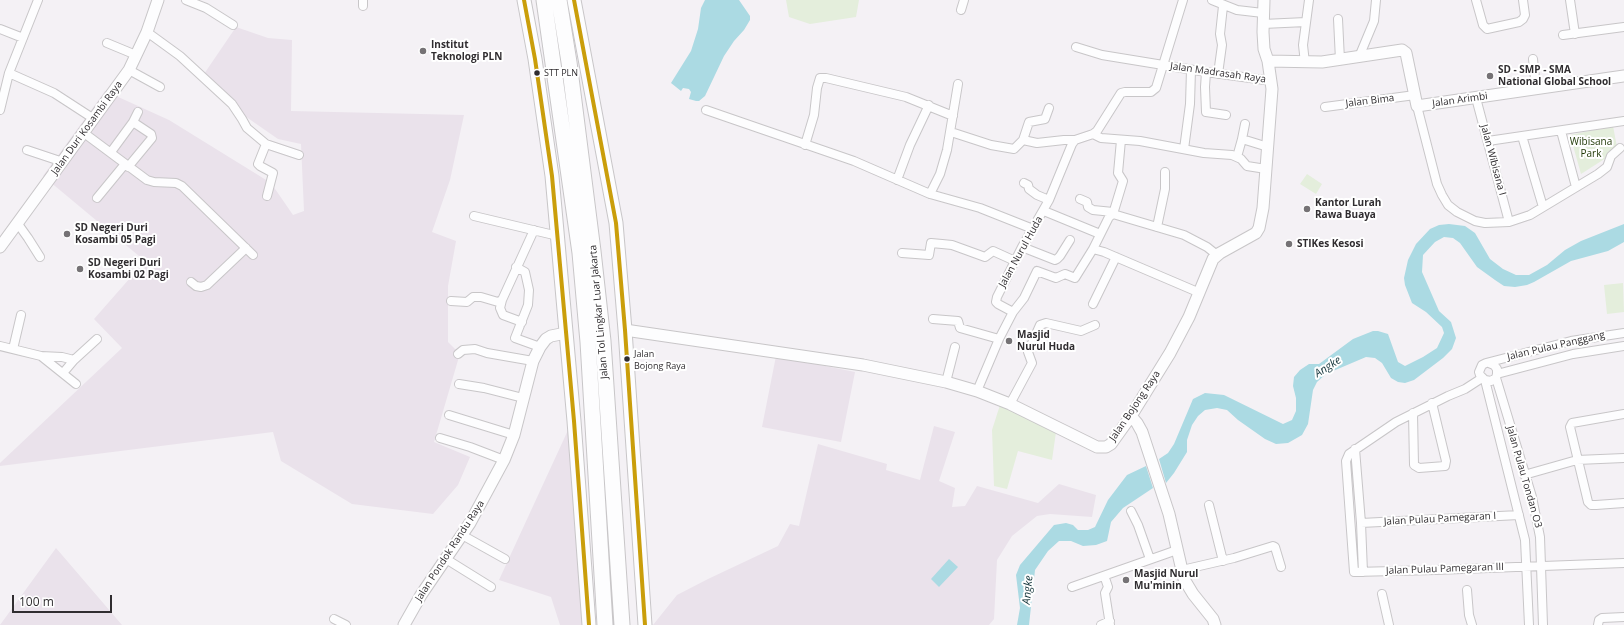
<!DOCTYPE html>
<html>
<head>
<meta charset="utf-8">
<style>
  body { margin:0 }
  #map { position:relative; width:1624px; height:625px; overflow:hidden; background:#f4f1f5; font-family:"Open Sans",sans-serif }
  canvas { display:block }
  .scale { position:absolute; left:12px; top:595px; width:100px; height:18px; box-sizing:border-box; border:2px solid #302d30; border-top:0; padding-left:5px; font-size:12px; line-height:14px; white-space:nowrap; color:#302d30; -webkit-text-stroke:3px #fff; paint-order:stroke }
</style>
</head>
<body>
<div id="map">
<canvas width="1624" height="625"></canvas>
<div class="scale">100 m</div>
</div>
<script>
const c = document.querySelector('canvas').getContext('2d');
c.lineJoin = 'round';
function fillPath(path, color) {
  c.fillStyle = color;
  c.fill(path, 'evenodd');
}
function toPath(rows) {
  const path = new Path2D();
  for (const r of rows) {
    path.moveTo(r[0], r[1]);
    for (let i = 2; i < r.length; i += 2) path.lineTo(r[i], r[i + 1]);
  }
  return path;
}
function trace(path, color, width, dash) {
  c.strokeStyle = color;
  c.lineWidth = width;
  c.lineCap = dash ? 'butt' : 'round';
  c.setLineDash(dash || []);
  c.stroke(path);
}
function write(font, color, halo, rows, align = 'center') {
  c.font = font + ' "Open Sans",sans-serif';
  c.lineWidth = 4;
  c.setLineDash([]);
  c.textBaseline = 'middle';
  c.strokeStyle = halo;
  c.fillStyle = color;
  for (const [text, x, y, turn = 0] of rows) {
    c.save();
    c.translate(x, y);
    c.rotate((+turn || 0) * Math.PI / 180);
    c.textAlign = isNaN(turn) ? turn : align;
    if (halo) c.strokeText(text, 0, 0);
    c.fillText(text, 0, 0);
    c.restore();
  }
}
fillPath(toPath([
  [236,27,268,38,292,40,291,111,464,115,450,180,432,232,456,241,448,286,448,342,456,350,461,350,434,442,470,457,458,485,433,514,352,504,281,461,273,432,0,466,0,463,122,348,94,319,145,261,43,176,105,91,169,120,271,183,293,215,304,211,301,144,278,139,216,96,204,74],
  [776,356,855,372,841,442,762,427],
  [934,426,955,432,939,481,955,488,952,507,965,506,977,486,1038,503,1059,484,1096,495,1092,517,1050,514,1037,516,1012,536,997,560,994,619,989,625,653,625,677,595,708,579,778,546,790,524,799,526,818,444,887,464,886,470,920,480],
  [569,428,583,625,560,625,551,597,499,580],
  [56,548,122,625,0,625]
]), '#eae2eb');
fillPath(toPath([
  [786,0,859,0,856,17,810,24,789,17],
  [1613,126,1617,147,1606,158,1581,174,1570,135],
  [1307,174,1322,184,1316,194,1300,184],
  [1623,283,1624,312,1607,314,1604,285],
  [1000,405,1056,432,1052,460,1018,451,1007,489,994,486,992,430]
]), '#e4eedc');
fillPath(toPath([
  [705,0,739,0,750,16,750,20,744,30,734,41,724,56,705,96,699,101,696,101,689,99,691,92,689,89,683,88,681,91,671,83,691,51,698,29,701,8],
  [1449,224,1465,226,1475,233,1490,259,1503,269,1516,275,1529,275,1547,265,1565,250,1581,241,1624,224,1624,242,1608,251,1571,261,1534,282,1527,285,1515,287,1504,286,1495,280,1477,267,1460,243,1453,238,1444,237,1435,242,1423,255,1422,272,1439,311,1451,322,1456,338,1452,349,1443,358,1414,380,1405,383,1398,382,1391,378,1382,363,1375,358,1366,357,1326,374,1317,382,1313,390,1308,424,1302,435,1288,443,1276,444,1265,439,1238,420,1227,410,1217,408,1205,410,1198,416,1192,425,1187,440,1187,452,1174,473,1166,483,1159,459,1168,453,1174,444,1193,399,1205,393,1224,395,1283,424,1292,420,1296,411,1296,398,1293,386,1294,377,1300,370,1309,364,1319,364,1353,339,1373,331,1378,331,1388,334,1398,362,1405,366,1423,357,1437,348,1444,333,1442,327,1426,312,1412,303,1405,285,1404,278,1408,260,1416,244,1430,229,1439,225],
  [1146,466,1153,488,1123,508,1111,522,1107,541,1096,545,1083,546,1071,541,1059,541,1048,551,1035,570,1029,625,1017,625,1020,608,1016,575,1020,565,1054,525,1066,523,1073,525,1078,530,1088,530,1095,527,1108,500,1127,475],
  [949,559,958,567,939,587,931,579]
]), '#abdae3');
const street = toPath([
  [186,0,206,8,233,25],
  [1212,0,1237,10,1263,13],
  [1476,0,1483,25,1487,29,1519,22,1523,19,1525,15,1523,0],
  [1570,0,1575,34],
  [363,6,363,0],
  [961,10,964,0],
  [1338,19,1340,60],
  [1263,24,1306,22],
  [0,29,23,38],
  [147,32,180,56,232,104,242,119,247,128,266,144,299,155],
  [1563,35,1624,27],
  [107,43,136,55],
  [1076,47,1102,55,1206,72,1272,81],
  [1359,57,1374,21,1376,0],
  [1533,59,1536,89],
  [1305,63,1303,45,1309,0],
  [129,70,160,87],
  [1206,72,1205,87,1206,112,1226,115],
  [9,73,54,93,94,119],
  [1218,74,1222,45,1220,34,1223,6],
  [1476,98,1509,222],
  [1417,106,1437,184,1442,195,1448,205,1457,212,1475,221,1485,223,1509,222,1530,215,1598,174,1607,167,1611,156,1620,148],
  [1325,107,1415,95],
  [1049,108,1045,119,1029,122,1023,140,1037,143,1064,140,1075,140],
  [0,110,9,73,38,0],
  [706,110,854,161,930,194,980,208,1033,229],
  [1561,131,1576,187],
  [951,132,991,145,1014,149,1023,140],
  [84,133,147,180,154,182,176,183,182,186,253,255],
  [1093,134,1101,138,1140,141,1204,153,1232,155,1241,159,1247,166,1266,169],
  [1522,136,1543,207],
  [1242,139,1245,124],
  [1488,141,1624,121],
  [266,144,258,164,260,166,273,173,267,196],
  [805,145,814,115,817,88,820,78,826,78,906,97,953,116],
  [1184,149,1190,104,1191,70],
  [27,150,63,162],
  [111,152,133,122],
  [1237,157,1242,139,1268,147],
  [128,167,152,138,151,134,133,122,138,112],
  [897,180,910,145,929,105],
  [1024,183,1028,185,1029,189,1037,195,1049,200],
  [930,194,940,174,947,150,958,84],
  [97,198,125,164],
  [1080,199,1087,202,1088,207,1093,210,1113,212],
  [1044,211,1100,234],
  [1113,214,1184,235,1207,247,1217,255],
  [474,216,558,236],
  [18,224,28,238,40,257],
  [1157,227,1165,189,1165,172],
  [1022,247,1055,260,1057,259,1060,256,1070,240],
  [1093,249,1109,217,1113,214,1123,181,1118,173,1121,140],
  [902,253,929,255,931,243,942,244,952,245,985,257,993,251,1015,261],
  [516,267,525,272,529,290,528,305,515,338,540,347],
  [191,282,196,286,201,287,207,285,246,248],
  [502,300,500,308,503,315,522,322],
  [451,301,467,302,473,297,481,297,498,302,502,300,534,230],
  [1093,304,1116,257],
  [1013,312,998,304,996,302,997,297,1022,247,1049,200,1072,144,1075,140,1093,134,1097,131,1121,93,1125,92,1151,92,1156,88,1183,0],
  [933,319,958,321,960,328,999,339],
  [0,346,41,356,62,357,74,360,97,339],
  [13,349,21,315],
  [458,354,463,350,475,349,487,353,533,361],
  [41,356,76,384],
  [1489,363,1494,365,1497,369,1497,374,1496,378,1491,381,1485,380,1480,375,1479,372,1482,365,1486,363,1571,341,1624,333],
  [63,373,74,360],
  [1497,374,1573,354,1624,346],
  [1482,378,1465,389,1448,396,1396,422,1349,454,1346,461,1354,572,1435,570,1624,563],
  [1496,378,1532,497,1540,537,1543,625],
  [1485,380,1525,540,1529,625],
  [946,382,955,347],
  [459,384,484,388,523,398],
  [977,391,999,339,1013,312,1024,298,1037,271,1056,278,1065,274,1075,278,1093,249,1104,252,1200,293],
  [1010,404,1032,363,1028,352,1040,325,1046,323,1081,331,1095,325],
  [1413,413,1414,465,1419,468,1445,466,1446,461,1432,403],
  [1624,414,1572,423,1570,427,1588,502,1591,505,1596,505,1624,503],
  [449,415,514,435],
  [440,438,470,447,504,460],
  [1355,449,1361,523,1363,572],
  [1524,475,1577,460,1624,458],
  [1209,505,1223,561],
  [1131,511,1138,525,1150,559],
  [1361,523,1519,515],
  [462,535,505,559],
  [446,559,491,587],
  [1182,570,1234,558,1273,546,1275,547,1281,567],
  [1072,587,1106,575],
  [1467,590,1469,615,1472,625],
  [1382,594,1389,625],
  [334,619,346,625],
  [1101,625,1110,621],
  [1110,625,1105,593,1108,587,1105,578,1106,575,1177,550],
  [1598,625,1599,620,1602,618,1624,617]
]);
const secondary = toPath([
  [1268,61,1322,62,1402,50,1406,53,1417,106,1624,76],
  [0,247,129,70,147,32,158,0],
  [625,330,863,365,946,382,977,391,1010,404,1097,447,1106,447,1111,444,1131,416,1170,353,1189,317,1213,259,1220,253,1256,233,1259,228,1263,208,1272,89,1268,61,1264,49,1263,32,1264,0],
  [1131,416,1137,423,1142,432,1169,514,1184,579,1193,594,1213,619,1215,625],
  [404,625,421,595,470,523,504,460,514,435,533,361,540,347,546,339,551,336,566,333]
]);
const primary = toPath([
  [524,0,535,59,552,176,574,421,589,625],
  [574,0,616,223,625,330,645,625]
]);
const highway = toPath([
  [544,0,580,253,588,342,605,625],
  [559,0,569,62,593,251,603,341,622,625]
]);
trace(street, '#c8c6c8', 10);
trace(secondary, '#c8c6c8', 13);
trace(primary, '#c8c6c8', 15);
trace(highway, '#c8c6c8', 17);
trace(street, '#fdfdfe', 8);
trace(secondary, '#fdfdfe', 11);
trace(primary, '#fdfdfe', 13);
trace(highway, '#fdfdfe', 15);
trace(toPath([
  [524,0,535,59,552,176,574,421,589,625],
  [574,0,616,223,625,330,645,625]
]), '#ca9e0b', 4);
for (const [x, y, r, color] of [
  [423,51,4,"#757275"],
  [537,73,3.5,"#302d30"],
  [1490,76,4,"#757275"],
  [1307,209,4,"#757275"],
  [67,234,4,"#757275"],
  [1289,244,4,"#757275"],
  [80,269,4,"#757275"],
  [1009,341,4,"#757275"],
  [627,359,3.5,"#302d30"],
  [1126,580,4,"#757275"]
]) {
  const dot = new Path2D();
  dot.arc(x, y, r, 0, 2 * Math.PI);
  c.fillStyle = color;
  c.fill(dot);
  trace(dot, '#fff', 1.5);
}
write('9px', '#302d30', '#fff', [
  ["STT PLN",544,73],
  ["Jalan",634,354],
  ["Bojong Raya",634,366]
], 'left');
write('bold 10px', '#302d30', '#fff', [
  ["Institut",431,45],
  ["Teknologi PLN",431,57],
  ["SD - SMP - SMA",1498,70],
  ["National Global School",1498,82],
  ["Kantor Lurah",1315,203],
  ["Rawa Buaya",1315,215],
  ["SD Negeri Duri",75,228],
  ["Kosambi 05 Pagi",75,240],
  ["STIKes Kesosi",1297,244],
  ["SD Negeri Duri",88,263],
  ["Kosambi 02 Pagi",88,275],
  ["Masjid",1017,335],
  ["Nurul Huda",1017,347],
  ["Masjid Nurul",1134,574],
  ["Mu'minin",1134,586]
], 'left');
write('10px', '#302d30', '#fff', [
  ["Jalan Madrasah Raya",1218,73,8],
  ["Jalan Arimbi",1460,100,-8],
  ["Jalan Bima",1370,101,-7],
  ["Jalan Duri Kosambi Raya",87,128,-54],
  ["Jalan Wibisana I",1493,160,75],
  ["Jalan Nurul Huda",1021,252,-61],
  ["Jalan Tol Lingkar Luar Jakarta",599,312,-95],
  ["Jalan Pulau Panggang",1556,346,-13],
  ["Jalan Bojong Raya",1135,406,-56],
  ["Jalan Pulau Tondan O3",1524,477,74],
  ["Jalan Pulau Pamegaran I",1440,519,-3],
  ["Jalan Pondok Randu Raya",450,551,-57],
  ["Jalan Pulau Pamegaran III",1445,569,-2]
]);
write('10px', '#1e3604', '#fff', [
  ["Wibisana",1591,142],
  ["Park",1591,154]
]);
write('italic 11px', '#113339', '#fff', [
  ["Angke",1328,367,-33],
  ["Angke",1028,590,-85]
]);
</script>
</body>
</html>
